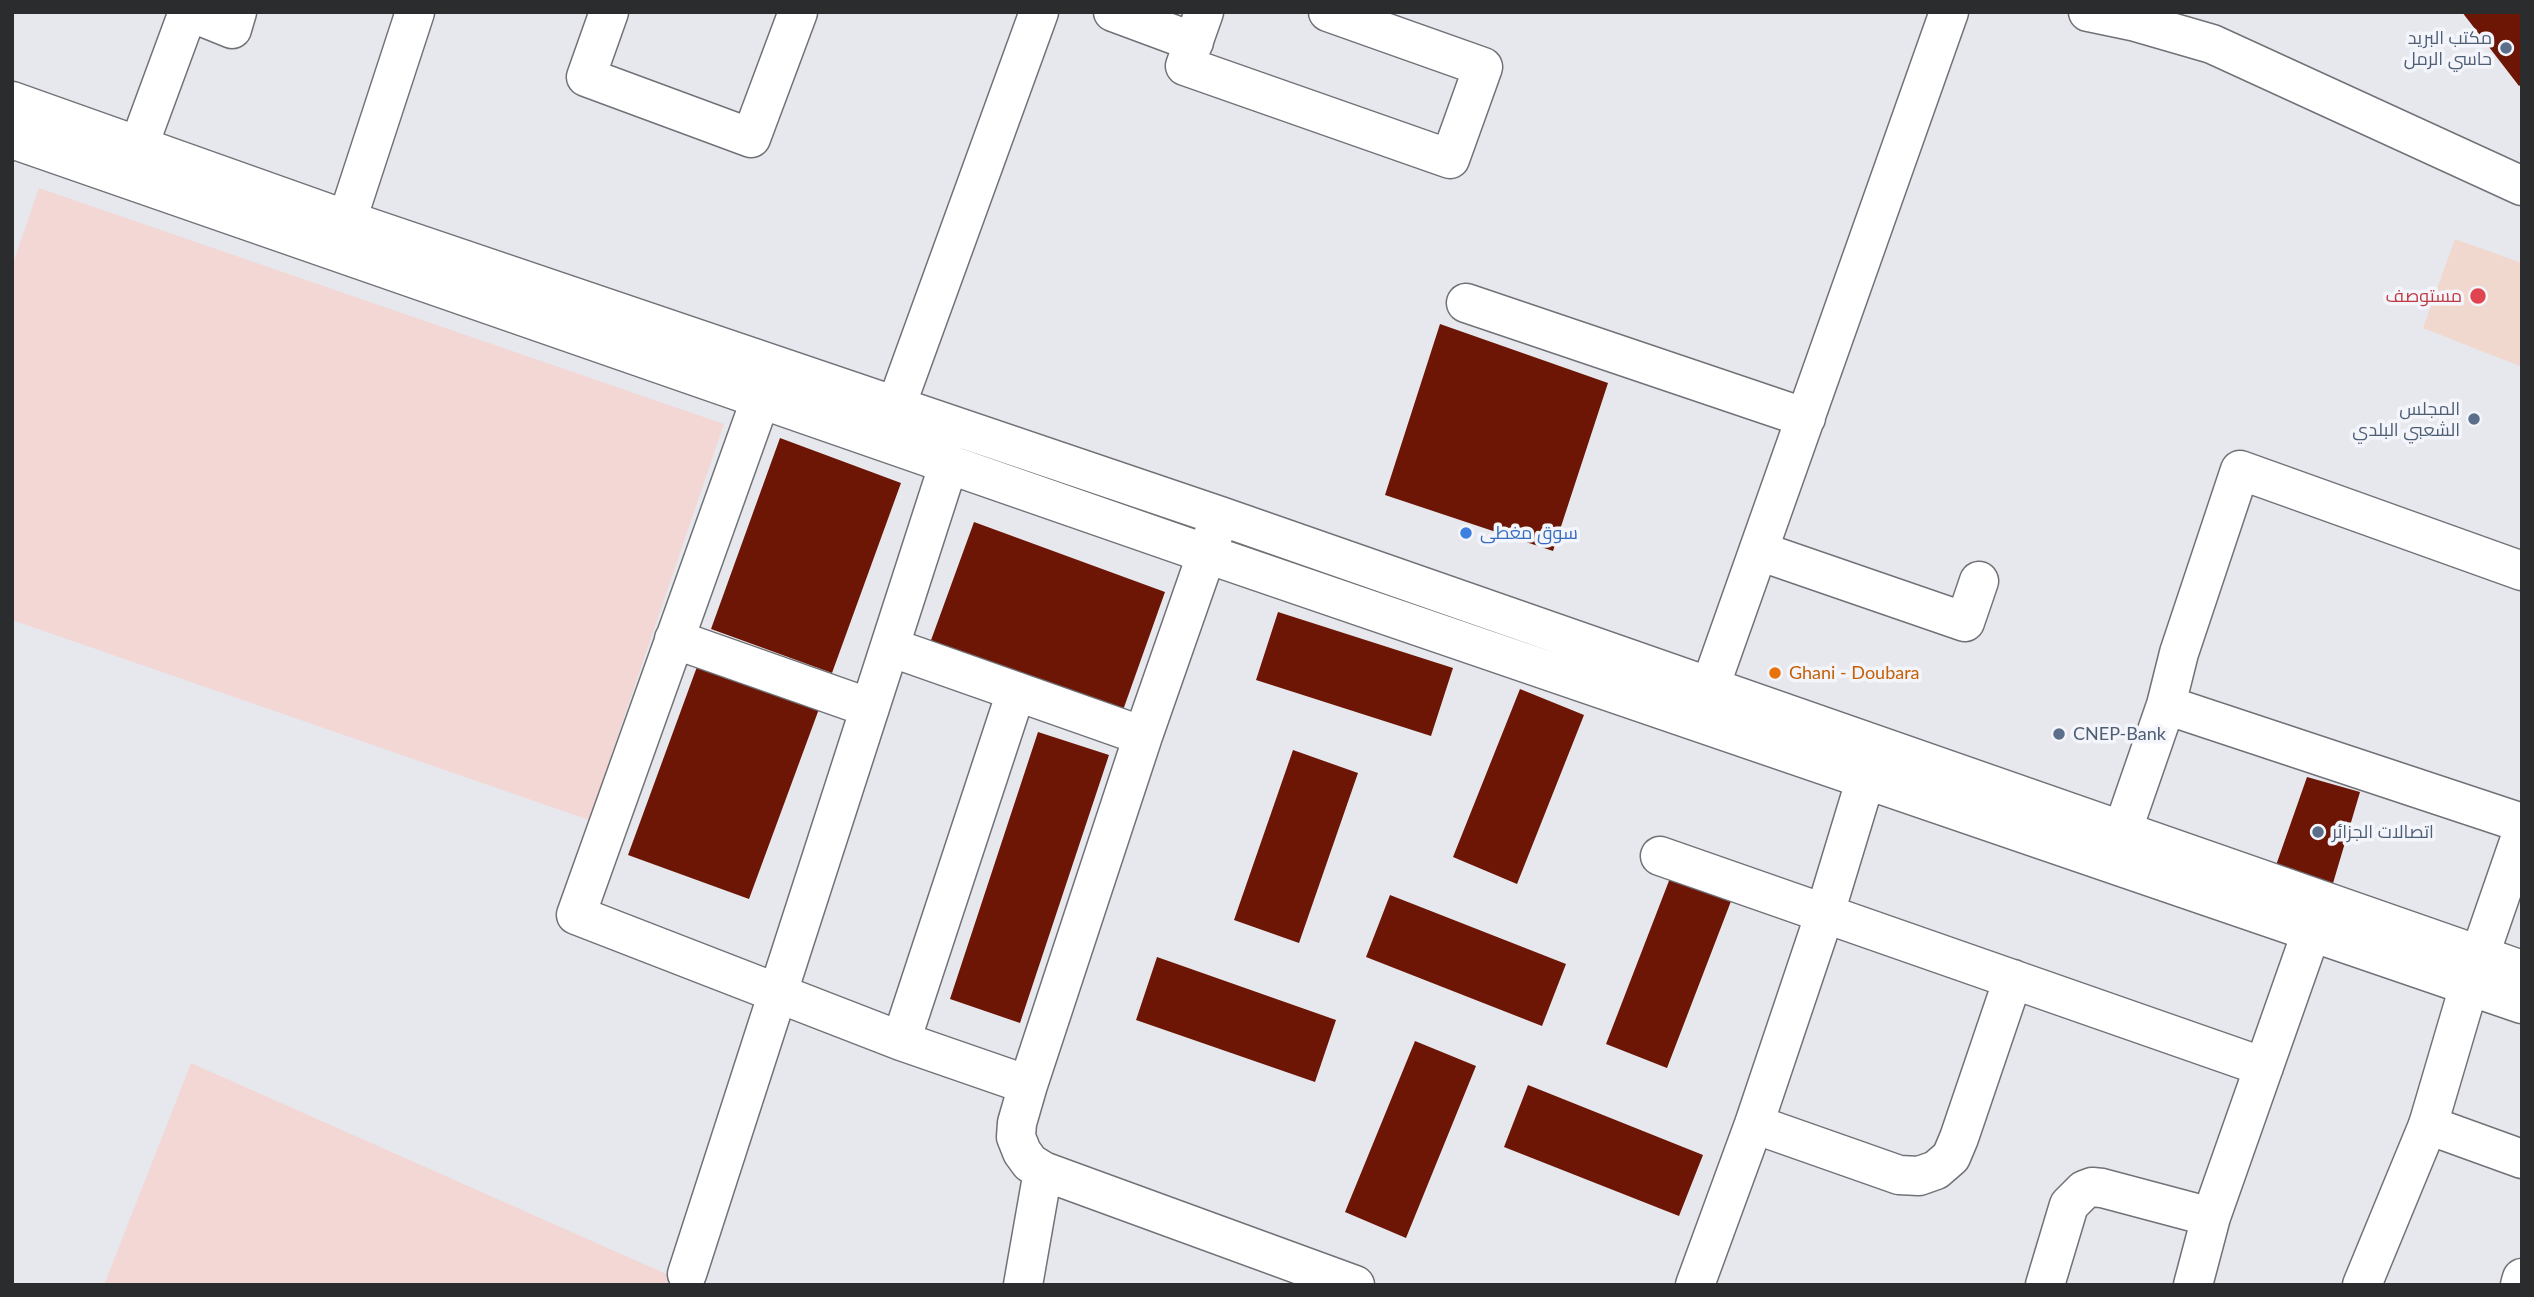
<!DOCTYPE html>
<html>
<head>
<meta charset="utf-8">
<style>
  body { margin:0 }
  #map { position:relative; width:2534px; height:1297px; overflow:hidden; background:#e6e8ee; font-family:Lato,sans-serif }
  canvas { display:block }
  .frame { position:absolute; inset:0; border:14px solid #2b2c2e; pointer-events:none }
</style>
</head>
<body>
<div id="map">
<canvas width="2534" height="1297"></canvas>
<div class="frame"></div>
</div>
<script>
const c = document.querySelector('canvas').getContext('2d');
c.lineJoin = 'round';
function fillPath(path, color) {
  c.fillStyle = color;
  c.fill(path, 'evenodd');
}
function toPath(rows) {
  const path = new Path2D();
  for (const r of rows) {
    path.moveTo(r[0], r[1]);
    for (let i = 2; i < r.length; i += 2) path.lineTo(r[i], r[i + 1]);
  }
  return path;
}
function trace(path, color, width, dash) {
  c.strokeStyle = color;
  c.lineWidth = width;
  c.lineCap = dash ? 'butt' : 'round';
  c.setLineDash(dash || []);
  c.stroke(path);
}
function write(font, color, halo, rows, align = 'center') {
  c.font = font + ' Lato,Cairo,sans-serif';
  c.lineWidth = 7;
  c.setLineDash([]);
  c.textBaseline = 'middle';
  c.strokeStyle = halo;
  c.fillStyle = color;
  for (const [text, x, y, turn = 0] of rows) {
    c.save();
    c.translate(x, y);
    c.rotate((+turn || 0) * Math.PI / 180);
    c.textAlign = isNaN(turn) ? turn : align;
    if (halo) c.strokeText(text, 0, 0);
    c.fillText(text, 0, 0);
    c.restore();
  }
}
fillPath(toPath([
  [39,188,724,424,589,820,12,620,12,266],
  [191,1063,691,1285,104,1285]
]), '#f2d7d5');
fillPath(toPath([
  [2455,239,2522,263,2522,367,2423,328]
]), '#f1d8cf');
fillPath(toPath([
  [2462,12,2522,12,2522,84,2519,86],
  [1440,324,1608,383,1553,551,1385,495],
  [780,438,901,483,832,673,711,629],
  [974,522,1165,592,1122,713,930,643],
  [1278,612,1453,668,1431,736,1256,680],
  [698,664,819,709,749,899,628,855],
  [1520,689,1584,715,1517,884,1453,857],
  [1038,732,1109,755,1020,1023,950,999],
  [1293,750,1358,773,1299,943,1234,920],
  [2307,777,2360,792,2331,890,2274,871],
  [1672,873,1733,896,1667,1068,1606,1044],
  [1390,895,1566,964,1542,1026,1366,957],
  [1157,957,1336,1020,1315,1082,1136,1020],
  [1415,1041,1476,1066,1406,1238,1345,1212],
  [1528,1085,1703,1155,1679,1216,1504,1147]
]), '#6d1605');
const minor = toPath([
  [190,12,232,29,237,12],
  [609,12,586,77,751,138,798,12],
  [1113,12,1194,42],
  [1204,12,1185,66,1450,159,1483,67,1328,12],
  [2088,12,2136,22,2212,44,2522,186],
  [12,101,347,220,1220,516,2522,970],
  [12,139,1207,554,2522,1004],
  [139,145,188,12],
  [347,220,415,12],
  [1466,303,1806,418],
  [761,398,576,915,901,1041,1028,1085],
  [888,428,1039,12],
  [1215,530,1143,736,1028,1085,1017,1123,1016,1137,1022,1152,1030,1163,1043,1171,1355,1285],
  [1759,551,1965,622,1979,581],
  [2522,571,2240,470,2179,653,2166,705,2522,823],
  [674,639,870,708],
  [890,647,1143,736],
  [1710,687,1949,12],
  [2122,832,2166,705],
  [1660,856,2264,1067],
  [901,1041,1016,692],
  [1754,1124,1899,1175,1919,1176,1936,1170,1951,1157,1959,1138,2013,979],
  [2428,1125,2522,1159],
  [687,1274,949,463],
  [1023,1285,1043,1171],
  [1695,1285,1754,1124,1825,913,1873,755],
  [2045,1285,2069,1205,2084,1190,2092,1187,2102,1188,2211,1217],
  [2193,1285,2211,1217,2311,933],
  [2520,1285,2522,1278]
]);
const tertiary = toPath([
  [2362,1285,2428,1125,2469,986,2522,833]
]);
trace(minor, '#707278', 41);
trace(tertiary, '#707278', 41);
trace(minor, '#fff', 38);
trace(tertiary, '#fff', 38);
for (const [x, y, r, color] of [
  [2506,48,7,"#5c6f8a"],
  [2478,296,9,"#e0444e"],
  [2474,419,7,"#5c6f8a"],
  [1466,533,7,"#3f7fe0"],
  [1775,673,7,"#e8710a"],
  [2059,734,7,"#5c6f8a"],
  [2318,832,7,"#5c6f8a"]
]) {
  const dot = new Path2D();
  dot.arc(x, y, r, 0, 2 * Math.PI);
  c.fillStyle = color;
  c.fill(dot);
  trace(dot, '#f3f5fb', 2.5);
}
write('18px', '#4e5e75', '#f3f5fb', [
  ["مكتب البريد",2492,38],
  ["حاسي الرمل",2492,59],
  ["المجلس",2460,409],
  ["الشعبي البلدي",2460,430],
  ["CNEP-Bank",2073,734,"left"],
  ["اتصالات الجزائر",2332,832,"left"]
], 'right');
write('18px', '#be3a42', '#f3f5fb', [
  ["مستوصف",2462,296]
], 'right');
write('18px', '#366cbe', '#f3f5fb', [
  ["سوق مغطى",1480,533]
], 'left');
write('18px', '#c56008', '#f3f5fb', [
  ["Ghani - Doubara",1789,673]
], 'left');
</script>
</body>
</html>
